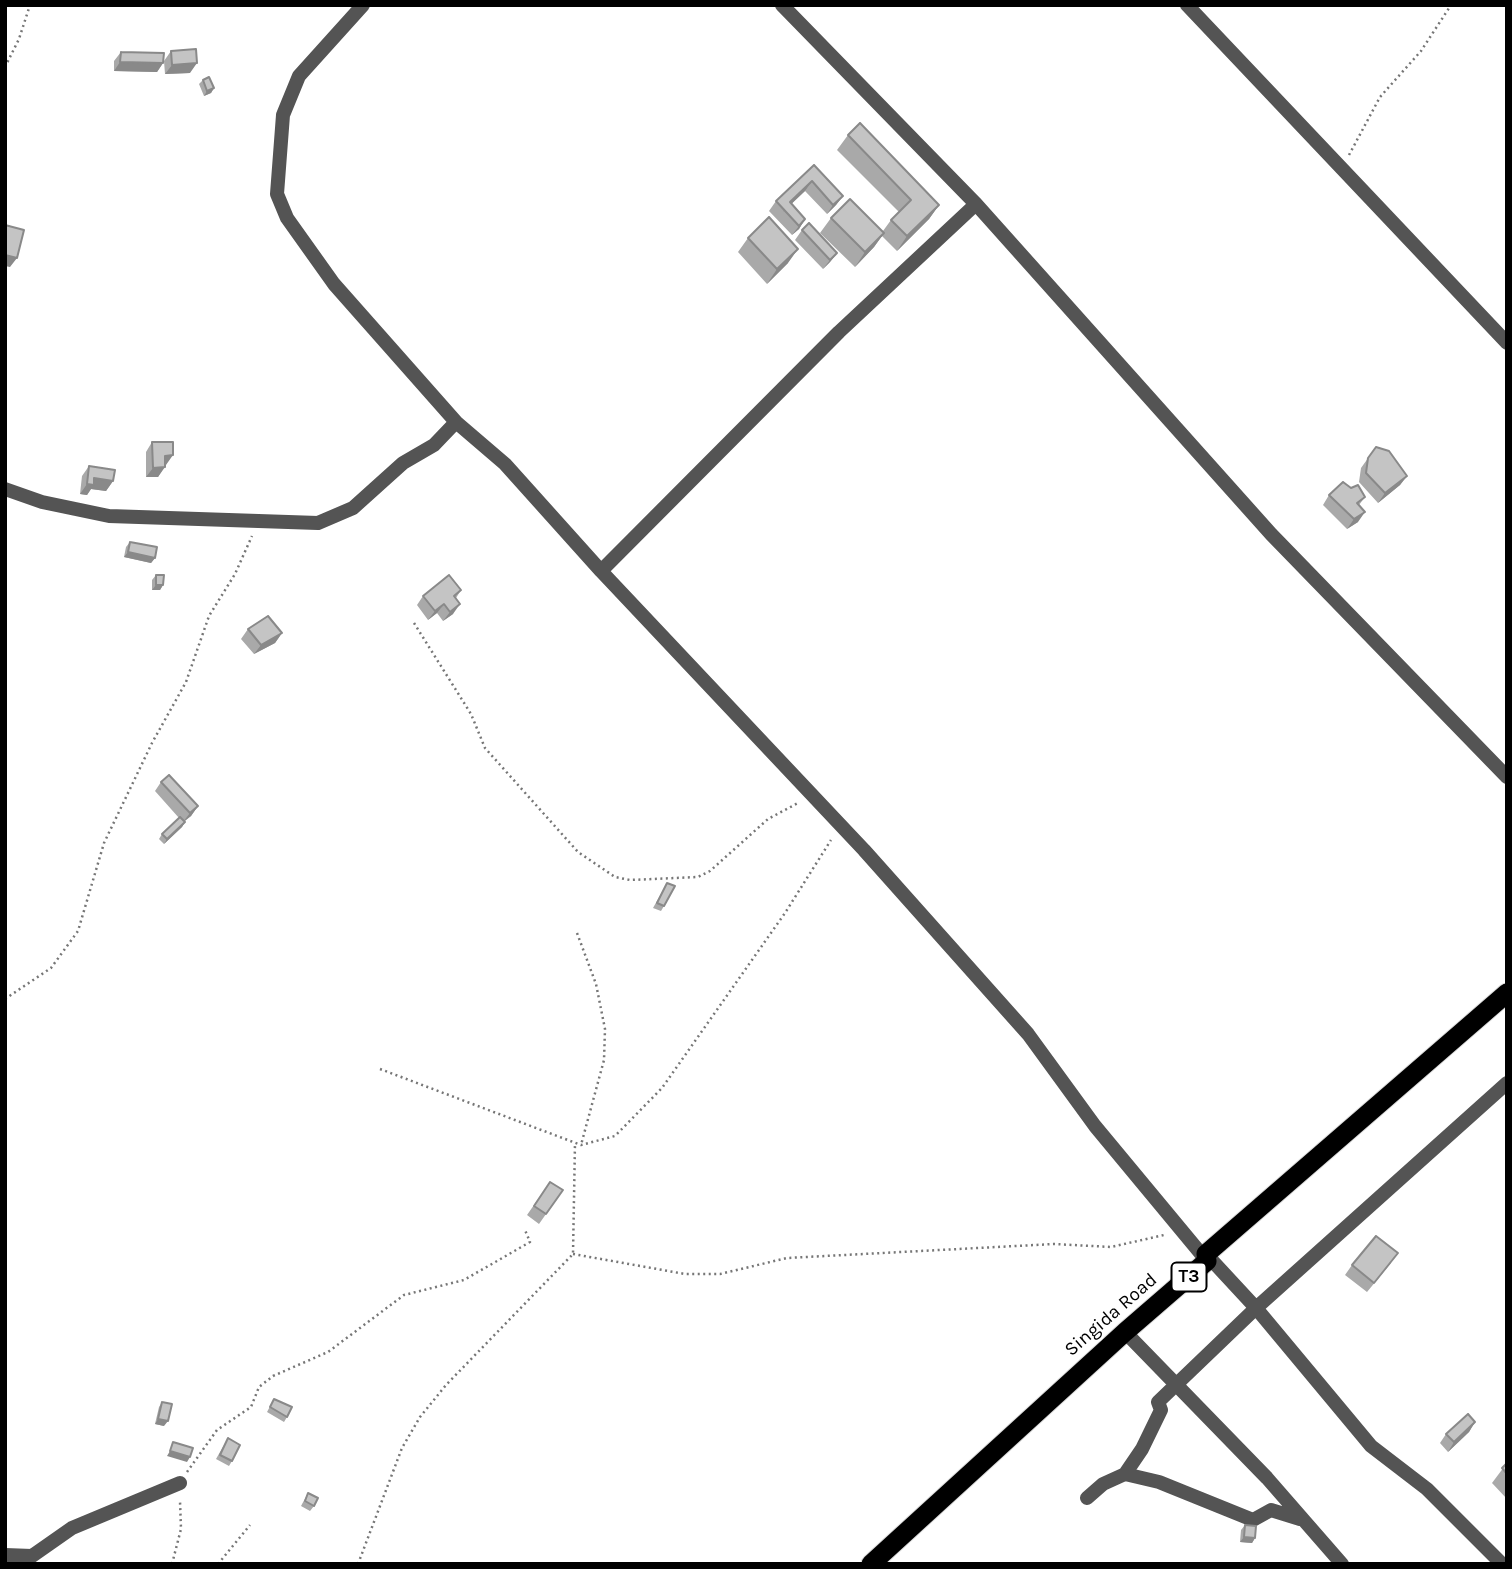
<!DOCTYPE html>
<html>
<head>
<meta charset="utf-8">
<style>
  body { margin:0 }
  #map { position:relative; width:1512px; height:1569px; overflow:hidden; background:#fff; font-family:Karla,sans-serif }
  canvas { display:block }
  .frame { position:absolute; inset:0; border:7px solid #000; pointer-events:none }
</style>
</head>
<body>
<div id="map">
<canvas width="1512" height="1569"></canvas>
<div class="frame"></div>
</div>
<script>
const c = document.querySelector('canvas').getContext('2d');
c.lineJoin = 'round';
function toPath(rows) {
  const path = new Path2D();
  for (const r of rows) {
    path.moveTo(r[0], r[1]);
    for (let i = 2; i < r.length; i += 2) path.lineTo(r[i], r[i + 1]);
  }
  return path;
}
function trace(path, color, width, dash) {
  c.strokeStyle = color;
  c.lineWidth = width;
  c.lineCap = dash ? 'butt' : 'round';
  c.setLineDash(dash || []);
  c.stroke(path);
}
function fillPath(path, color) {
  c.fillStyle = color;
  c.fill(path, 'evenodd');
}
function write(font, color, halo, rows, align = 'center') {
  c.font = font + ' Karla,sans-serif';
  c.lineWidth = 5;
  c.setLineDash([]);
  c.textBaseline = 'middle';
  c.strokeStyle = halo;
  c.fillStyle = color;
  for (const [text, x, y, turn = 0] of rows) {
    c.save();
    c.translate(x, y);
    c.rotate((+turn || 0) * Math.PI / 180);
    c.textAlign = isNaN(turn) ? turn : align;
    if (halo) c.strokeText(text, 0, 0);
    c.fillText(text, 0, 0);
    c.restore();
  }
}
const trunk = toPath([
  [871,1564,1125,1332,1207,1261,1206,1254,1507,993]
]);
trace(trunk, '#dbdbdb', 21);
trace(toPath([
  [5,67,19,39,30,5],
  [1349,155,1380,97,1421,51,1451,5],
  [414,623,471,714,485,748,578,852,615,877,630,880,698,877,710,871,768,819,798,803],
  [577,933,596,984,605,1029,604,1060,581,1145],
  [5,999,51,968,78,931,104,843,152,743,186,682,209,616,235,574,252,536],
  [380,1069,581,1145,615,1136,662,1088,785,913,831,840],
  [573,1254,685,1274,720,1274,787,1258,1054,1244,1111,1247,1164,1235],
  [187,1472,217,1430,251,1407,259,1387,273,1376,328,1352,404,1295,464,1280,530,1242,525,1230],
  [172,1564,181,1529,180,1501],
  [218,1564,250,1525],
  [358,1564,402,1448,420,1417,446,1385,573,1254,575,1143]
]), '#767676', 2.5, [2, 3.5]);
trace(toPath([
  [363,5,299,76,283,115,277,194,287,218,334,284,456,422],
  [782,5,976,204,1271,534,1507,777],
  [1187,5,1507,343],
  [5,489,42,502,109,516,318,523,353,508,403,463,434,445,456,422,505,464,601,571,864,850,1028,1034,1095,1126,1207,1261],
  [601,571,839,332,976,204],
  [1206,1254,1256,1308,1371,1446,1427,1489,1502,1564],
  [1125,1332,1267,1478,1342,1564],
  [1125,1474,1142,1449,1161,1410,1158,1402,1256,1308,1507,1083],
  [1087,1498,1103,1484,1125,1474,1159,1482,1253,1520,1271,1510,1300,1519],
  [5,1555,32,1556,72,1528,180,1483]
]), '#545454', 14);
trace(trunk, '#000', 19);
fillPath(toPath([
  [171,51,190,73,165,74,164,61],
  [121,52,163,63,157,72,114,71,114,61],
  [203,80,214,88,211,93,204,96,199,84],
  [848,135,939,205,929,219,897,251,882,236,874,247,855,267,820,233,831,218,883,231,891,220,899,212,837,150],
  [814,165,843,196,836,205,827,214,805,191,791,204,805,219,799,229,792,235,769,211,776,201],
  [802,230,837,253,830,262,823,269,795,240],
  [748,238,788,263,767,284,738,252],
  [152,442,166,465,165,465,158,477,146,477,146,452],
  [1376,447,1407,476,1400,485,1378,503,1359,482,1361,468],
  [89,466,113,481,106,491,91,489,87,495,80,494,82,476],
  [1351,488,1365,497,1359,505,1358,522,1347,529,1323,505,1329,495],
  [130,542,155,558,151,563,124,557,126,547],
  [156,575,163,585,160,590,152,590,152,580],
  [461,590,456,598,453,614,443,621,437,613,428,620,417,605,423,596],
  [248,629,282,633,275,643,254,654,241,639],
  [161,782,198,806,191,816,185,821,182,827,164,844,159,839,162,834,179,818,155,791],
  [667,883,664,906,661,911,653,908],
  [550,1182,563,1190,539,1224,527,1215],
  [1391,1263,1367,1292,1345,1275,1352,1265],
  [274,1399,287,1417,284,1422,267,1412],
  [162,1402,164,1426,155,1424,159,1407],
  [1475,1422,1469,1432,1448,1452,1440,1443,1446,1434],
  [228,1438,232,1461,229,1466,216,1459],
  [1507,1463,1507,1499,1492,1483],
  [308,1493,314,1506,310,1511,301,1506],
  [1245,1525,1255,1538,1252,1543,1240,1542,1241,1530]
]), '#a9a9a9');
fillPath(toPath([
  [120,62,163,63,157,72,114,71],
  [197,63,190,73,165,74,172,65],
  [214,88,211,93,204,96,207,91],
  [812,181,805,191,783,212,790,202],
  [843,196,836,205,827,214,833,205],
  [939,205,929,219,897,251,907,236],
  [805,219,799,229,792,235,799,226],
  [884,233,874,247,855,267,865,252],
  [798,249,788,263,767,284,777,269],
  [837,253,830,262,823,269,830,260],
  [5,255,17,258,10,267,5,266],
  [173,455,166,465,158,465,165,456],
  [165,467,158,477,146,477,153,468],
  [1407,476,1400,485,1378,503,1385,493],
  [94,478,113,481,106,491,91,489,87,495,80,494,87,484],
  [1365,512,1358,522,1347,529,1354,519],
  [128,552,155,558,151,563,124,557],
  [156,585,163,585,160,590,152,590],
  [444,604,437,613,428,620,435,611],
  [460,604,453,614,443,621,450,612],
  [282,633,275,643,254,654,261,645],
  [198,806,191,816,183,822,190,813],
  [185,822,182,827,164,844,167,839],
  [158,1419,168,1421,164,1426,155,1424],
  [1475,1422,1469,1432,1448,1452,1454,1442],
  [170,1451,190,1457,187,1462,167,1456],
  [1244,1537,1255,1538,1252,1543,1240,1542]
]), '#898989');
const building = toPath([
  [196,49,197,63,172,65,171,51,196,49],
  [121,52,164,53,163,63,120,62,121,52],
  [209,77,214,88,207,91,203,80,209,77],
  [860,123,939,205,907,236,891,220,911,200,848,135,860,123],
  [814,165,843,196,833,205,812,181,790,202,805,219,799,226,776,201,814,165],
  [850,199,884,233,865,252,831,218,850,199],
  [769,217,798,249,777,269,748,238,769,217],
  [809,223,837,253,830,260,802,230,809,223],
  [5,225,24,230,17,258,5,255,5,225],
  [152,442,173,442,173,455,165,456,165,467,153,468,152,442],
  [1376,447,1389,451,1407,476,1385,493,1366,473,1368,458,1376,447],
  [89,466,115,470,113,481,94,478,94,485,87,484,89,466],
  [1343,482,1351,488,1358,485,1365,497,1357,503,1365,512,1354,519,1329,495,1343,482],
  [130,542,157,547,155,558,128,552,130,542],
  [156,575,164,575,163,585,156,585,156,575],
  [449,575,461,590,454,596,460,604,450,612,444,604,435,611,423,596,449,575],
  [268,616,282,633,261,645,248,629,268,616],
  [169,775,198,806,190,813,161,782,169,775],
  [180,817,185,822,167,839,162,834,180,817],
  [667,883,675,886,664,906,657,903,667,883],
  [550,1182,563,1190,546,1214,534,1206,550,1182],
  [1376,1236,1398,1253,1374,1283,1352,1265,1376,1236],
  [274,1399,292,1407,287,1417,270,1407,274,1399],
  [162,1402,172,1404,168,1421,158,1419,162,1402],
  [1468,1414,1475,1422,1454,1442,1446,1434,1468,1414],
  [228,1438,240,1445,232,1461,220,1455,228,1438],
  [173,1442,193,1448,190,1457,170,1451,173,1442],
  [1507,1463,1507,1474,1502,1468,1507,1463],
  [308,1493,318,1498,314,1506,305,1501,308,1493],
  [1245,1525,1256,1526,1255,1538,1244,1537,1245,1525]
]);
fillPath(building, '#c4c4c4');
trace(building, '#898989', 2);
for (const [x, y, w] of [
  [1189,1277,35]
]) {
  const box = new Path2D();
  box.roundRect(x - w / 2, y - 14.5, w, 29, 5);
  c.fillStyle = '#fff';
  c.fill(box);
  trace(box, '#000', 2);
}
write('bold 18px', '#000', null, [
  ["T3",1189,1277]
]);
write('19px', '#000', '#fff', [
  ["Singida Road",1111,1315,-41]
]);
</script>
</body>
</html>
